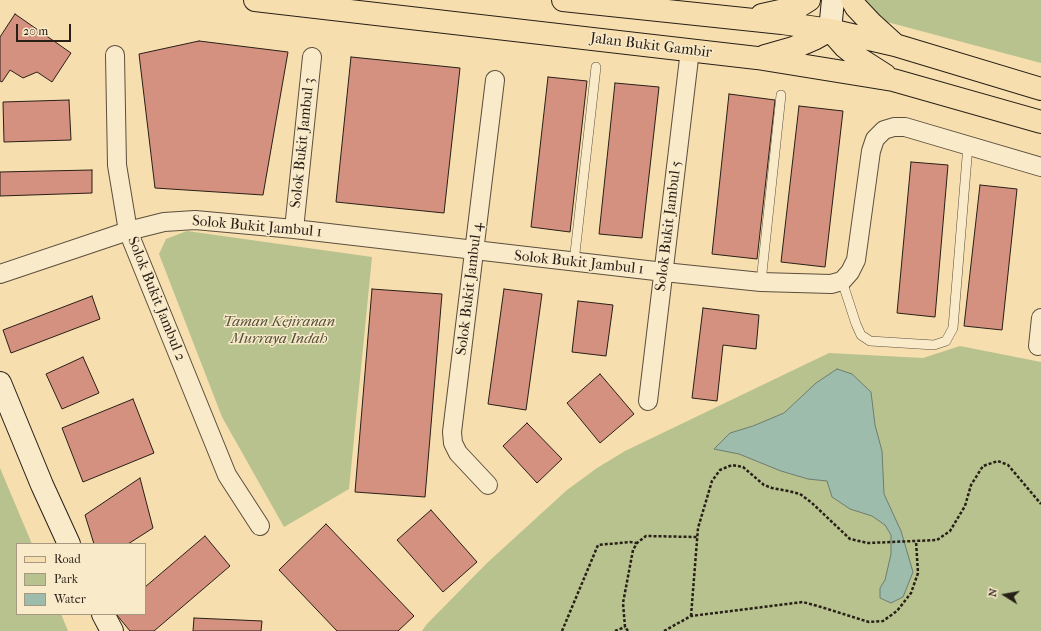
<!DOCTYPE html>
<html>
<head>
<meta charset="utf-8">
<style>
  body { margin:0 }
  #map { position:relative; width:1041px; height:631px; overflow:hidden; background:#f6deae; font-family:"IM FELL French Canon",serif }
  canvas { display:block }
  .legend { position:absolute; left:16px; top:543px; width:130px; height:72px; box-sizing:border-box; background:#f9eaca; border:1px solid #a59982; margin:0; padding:5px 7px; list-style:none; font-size:12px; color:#281f17 }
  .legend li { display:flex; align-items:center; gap:8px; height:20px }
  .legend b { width:20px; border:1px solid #a59982 }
  .north { position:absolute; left:985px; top:575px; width:40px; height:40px; -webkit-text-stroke:3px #f9eaca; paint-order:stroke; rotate:281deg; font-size:11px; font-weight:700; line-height:16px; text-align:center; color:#281f17 }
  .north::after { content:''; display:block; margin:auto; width:14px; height:18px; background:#281f17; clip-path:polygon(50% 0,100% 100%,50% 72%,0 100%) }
  .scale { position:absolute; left:16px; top:24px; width:55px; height:18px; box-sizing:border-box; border:2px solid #281f17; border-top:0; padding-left:5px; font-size:12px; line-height:14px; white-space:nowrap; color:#281f17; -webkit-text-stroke:3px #f9eaca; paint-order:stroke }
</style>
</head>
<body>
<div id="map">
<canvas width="1041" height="631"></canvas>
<ul class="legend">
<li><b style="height:5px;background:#f6deae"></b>Road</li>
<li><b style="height:11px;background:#b8c28e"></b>Park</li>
<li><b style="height:11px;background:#9dbcab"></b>Water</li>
</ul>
<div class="north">N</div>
<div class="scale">20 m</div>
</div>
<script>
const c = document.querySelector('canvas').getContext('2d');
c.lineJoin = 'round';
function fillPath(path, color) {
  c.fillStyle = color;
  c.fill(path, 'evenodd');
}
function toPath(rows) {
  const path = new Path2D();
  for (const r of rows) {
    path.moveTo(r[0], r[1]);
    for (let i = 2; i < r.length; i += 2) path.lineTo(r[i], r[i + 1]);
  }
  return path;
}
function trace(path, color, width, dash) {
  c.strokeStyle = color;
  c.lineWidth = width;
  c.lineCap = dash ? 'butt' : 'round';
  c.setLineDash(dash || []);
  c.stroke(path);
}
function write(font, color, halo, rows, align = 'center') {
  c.font = font + ' "IM FELL French Canon",serif';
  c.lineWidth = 3;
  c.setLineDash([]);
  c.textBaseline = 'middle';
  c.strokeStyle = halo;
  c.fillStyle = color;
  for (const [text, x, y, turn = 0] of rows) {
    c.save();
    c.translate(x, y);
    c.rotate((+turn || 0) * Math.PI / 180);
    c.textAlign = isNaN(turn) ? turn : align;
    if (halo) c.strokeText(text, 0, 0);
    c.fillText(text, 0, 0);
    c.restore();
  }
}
fillPath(toPath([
  [858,0,1041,0,1041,63,876,19],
  [187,231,372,257,349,489,284,527,222,417,159,254,166,239],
  [960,346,1041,362,1041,631,422,631,426,625,487,563,567,490,597,468,625,451,829,353,923,358],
  [0,468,32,544,17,544,17,614,61,614,68,631,0,631]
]), '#b8c28e');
const water = toPath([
  [837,369,852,374,871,392,875,425,882,451,884,494,901,531,913,572,903,597,891,603,880,598,880,588,885,580,891,554,891,535,885,525,872,516,850,509,832,497,827,481,808,479,781,471,739,454,714,449,730,433,753,426,784,413,816,383,837,369]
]);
fillPath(water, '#9dbcab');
trace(water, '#6e7d70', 1);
const building = toPath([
  [15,14,71,53,52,82,37,72,23,78,10,70,2,82,0,81,0,37,15,14],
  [199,41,288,52,263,195,155,188,139,54,199,41],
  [351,57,460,68,444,213,336,202,351,57],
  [548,77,587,81,570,232,531,227,548,77],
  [615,83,659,87,642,238,599,234,615,83],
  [729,94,775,100,757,259,712,254,729,94],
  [69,100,71,140,4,142,3,102,69,100],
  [799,106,843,111,825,267,781,262,799,106],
  [911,162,948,165,935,317,897,313,911,162],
  [92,170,92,193,0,196,0,172,92,170],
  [980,185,1017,189,1002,330,964,326,980,185],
  [372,289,442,294,425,497,355,492,372,289],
  [504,289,542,294,526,410,488,404,504,289],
  [92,296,100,319,11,353,3,330,92,296],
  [578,301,613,305,606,356,572,352,578,301],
  [703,308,759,315,756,349,723,345,717,401,692,398,703,308],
  [83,357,99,393,62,409,46,374,83,357],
  [600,374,634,414,600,443,567,403,600,374],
  [133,399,154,453,83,482,62,428,133,399],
  [527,423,562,459,537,483,503,446,527,423],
  [140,478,153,528,128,544,94,544,85,515,140,478],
  [431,510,477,562,443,592,397,540,431,510],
  [326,524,414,616,398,631,337,631,279,570,326,524],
  [205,536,230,566,154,631,130,631,116,614,145,614,145,587,205,536],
  [194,618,262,621,261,631,193,631,194,618]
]);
fillPath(building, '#d5917f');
trace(building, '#281f17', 1);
const lane = toPath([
  [574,262,596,67],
  [842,281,856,324,861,335,870,341,934,345,946,341,953,328,968,145],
  [761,282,781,95]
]);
const street = toPath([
  [115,55,117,165,128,231,227,475,260,526],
  [294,229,312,57],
  [0,274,128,231,164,222,195,220,294,229,664,272,761,282,831,284,842,281,850,272,856,260,871,151,875,139,884,130,894,127,905,127,1041,167],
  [1038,346,1041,318],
  [648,401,690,50],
  [488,485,458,453,453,443,452,432,495,80]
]);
const secondary = toPath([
  [830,30,833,0],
  [0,383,42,485,69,544],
  [103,614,112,631]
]);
const primary = toPath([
  [255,0,757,58,893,80,1041,122],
  [563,0,782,23,830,30,895,45,1041,89],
  [852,0,856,7,872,24,894,44],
  [762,15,798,7,809,0],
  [830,30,845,47,860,59,885,75],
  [765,56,793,48,814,39,830,30]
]);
trace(lane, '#5c4f3d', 10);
trace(street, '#5c4f3d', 20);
trace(secondary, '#281f17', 24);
trace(primary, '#281f17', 24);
trace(toPath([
  [691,616,698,528,712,481,720,470,732,465,743,467,764,485,772,488,788,491,800,494,812,503,850,539,868,543,937,540,950,531,965,506,971,485,983,466,998,461,1008,465,1041,504],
  [562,631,598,545,630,542,637,543],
  [615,631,625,627],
  [628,631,625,627,623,603,633,550,637,543,646,536,697,537],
  [664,631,691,616,803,602,821,607,869,622,883,621,897,611,911,593,918,573,916,541]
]), '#281f17', 2.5, [3, 2]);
trace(lane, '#f9eaca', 9);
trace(street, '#f9eaca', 18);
trace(secondary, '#f9eaca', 22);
trace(primary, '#f6deae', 22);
write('15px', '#281f17', '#f9eaca', [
  ["Jalan Bukit Gambir",651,46,7],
  ["Solok Bukit Jambul 3",303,143,-84],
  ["Solok Bukit Jambul 5",669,226,-83],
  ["Solok Bukit Jambul 1",257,227,5],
  ["Solok Bukit Jambul 1",579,263,6],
  ["Solok Bukit Jambul 4",470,289,-83],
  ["Solok Bukit Jambul 2",156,299,68]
]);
write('italic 15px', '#53503b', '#f9eaca', [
  ["Taman Kejiranan",279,322],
  ["Murraya Indah",279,339]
]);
</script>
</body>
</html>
